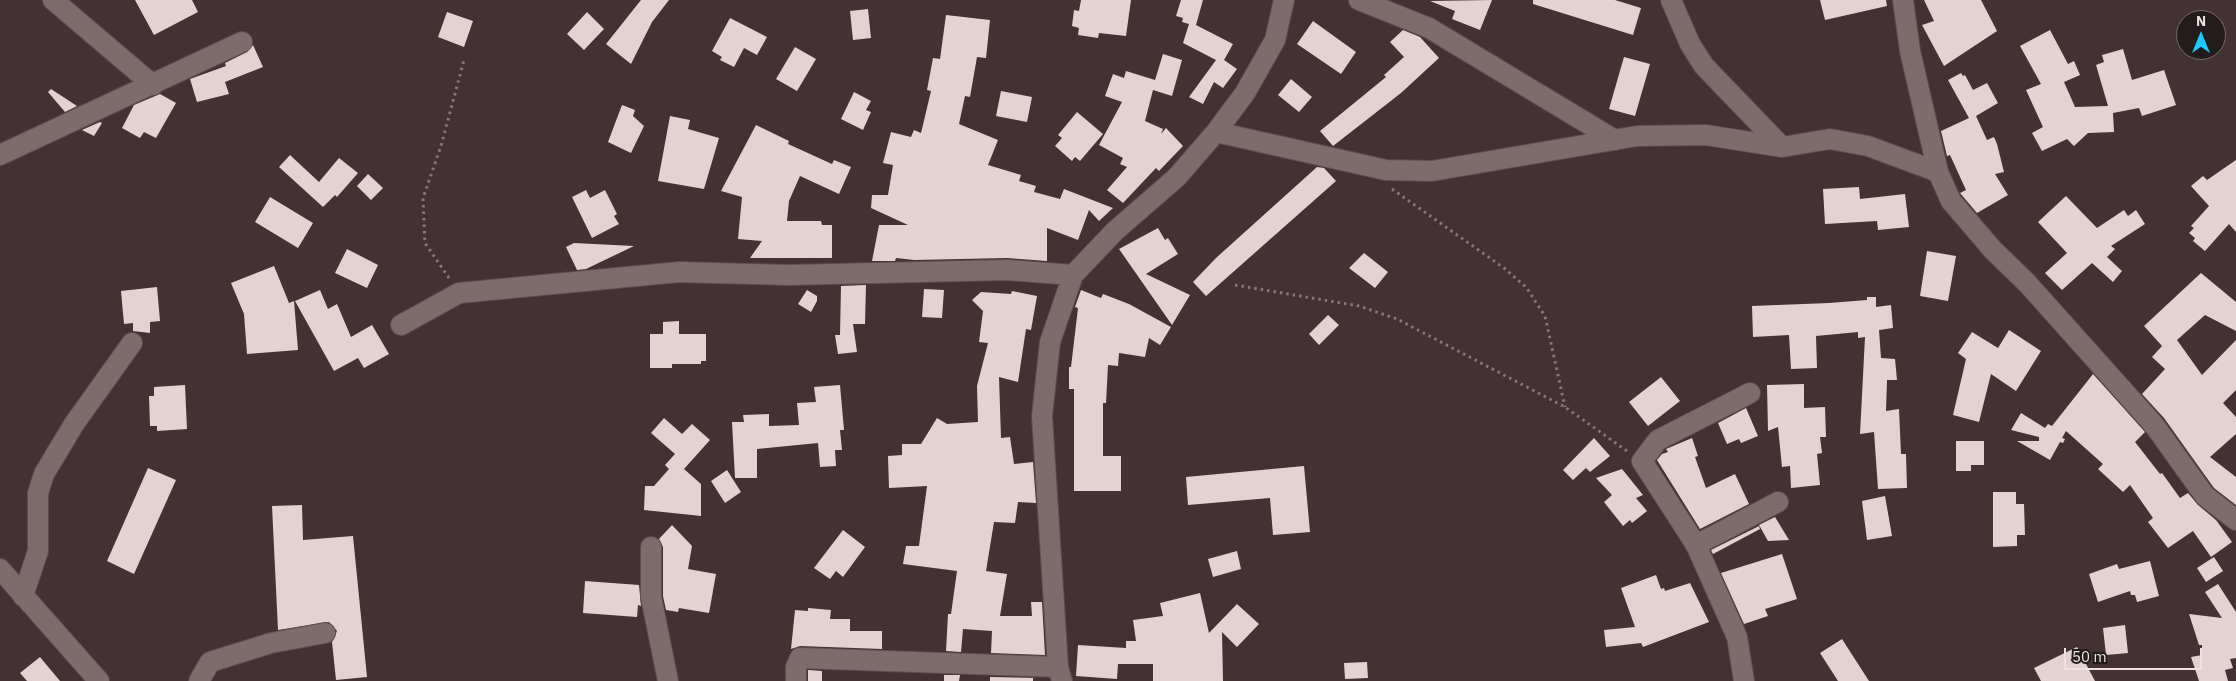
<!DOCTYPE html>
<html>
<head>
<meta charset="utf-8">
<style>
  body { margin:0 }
  #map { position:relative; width:2236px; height:681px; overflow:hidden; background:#423233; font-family:"IBM Plex Sans",sans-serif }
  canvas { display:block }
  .north { position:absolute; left:2176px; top:10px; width:50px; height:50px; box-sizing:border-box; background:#241c1c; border:1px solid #746b6b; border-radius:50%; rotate:0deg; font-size:14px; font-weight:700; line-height:20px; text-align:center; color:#ece2e2 }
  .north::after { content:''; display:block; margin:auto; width:18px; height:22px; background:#1fc9fd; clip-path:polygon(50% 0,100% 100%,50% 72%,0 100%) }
  .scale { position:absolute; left:2064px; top:648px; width:138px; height:22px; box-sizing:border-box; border:2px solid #ece2e2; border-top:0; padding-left:6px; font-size:15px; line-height:18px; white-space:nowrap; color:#ece2e2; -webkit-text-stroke:4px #241c1c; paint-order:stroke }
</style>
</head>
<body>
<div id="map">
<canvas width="2236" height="681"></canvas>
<div class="north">N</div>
<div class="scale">50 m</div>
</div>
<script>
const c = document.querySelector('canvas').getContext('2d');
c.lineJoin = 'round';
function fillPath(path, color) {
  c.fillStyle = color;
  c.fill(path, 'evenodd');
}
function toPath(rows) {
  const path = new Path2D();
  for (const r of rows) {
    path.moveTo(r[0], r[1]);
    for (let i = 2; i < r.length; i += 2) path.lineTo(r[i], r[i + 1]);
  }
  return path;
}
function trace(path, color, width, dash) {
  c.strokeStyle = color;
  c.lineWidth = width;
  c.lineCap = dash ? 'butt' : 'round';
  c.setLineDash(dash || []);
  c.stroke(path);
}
fillPath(toPath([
  [135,0,192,0,198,12,154,35],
  [641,0,669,0,652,22,631,64,606,44],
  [1081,0,1131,0,1126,36,1099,33,1098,38,1078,35,1079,28,1072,26,1074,10,1079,11],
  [1181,0,1203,0,1196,25,1233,44,1224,60,1237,69,1223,88,1214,82,1203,104,1189,97,1216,60,1183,43,1189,24,1182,22,1183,18,1176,16],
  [1492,0,1480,30,1452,19,1455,11,1430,1],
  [1533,0,1615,0,1641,8,1633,35,1533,4],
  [1820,0,1886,0,1887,6,1825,20],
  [1924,0,1981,0,1997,31,1944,66,1922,25,1934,21],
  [868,9,871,38,853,40,850,11],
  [447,12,473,21,464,47,438,37],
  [587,12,604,29,584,50,567,34],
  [946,15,990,20,986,58,977,57,970,97,965,96,959,124,998,140,988,165,1021,175,1019,181,1036,186,1034,192,1060,199,1064,189,1113,208,1099,221,1089,210,1078,240,1047,228,1047,261,1007,258,914,260,896,258,895,261,872,261,879,225,908,225,871,208,872,195,888,195,893,165,883,163,891,132,911,137,914,130,921,133,931,91,927,90,933,58,940,59],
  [730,18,767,37,757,55,744,48,734,67,720,60,722,57,712,51],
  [1313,21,1356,52,1341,74,1297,44],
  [1403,30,1420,37,1439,58,1401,93,1333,146,1320,131,1386,77,1384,75,1404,57,1390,42],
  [2050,30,2068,64,2074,61,2080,75,2064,82,2075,107,2108,106,2096,65,2104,62,2102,55,2123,49,2132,80,2164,70,2176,105,2142,116,2139,108,2113,113,2114,132,2088,133,2074,146,2067,139,2042,151,2032,133,2043,127,2026,90,2041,84,2020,46],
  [253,45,263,67,225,82,229,94,197,102,190,79,226,66,225,63,247,52],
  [795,47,816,59,797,91,776,79],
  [1163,54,1182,60,1172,96,1153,90,1145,121,1163,129,1161,134,1166,128,1183,146,1159,171,1156,168,1123,203,1107,190,1127,167,1120,164,1123,158,1099,145,1122,102,1105,96,1113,74,1124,78,1126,71,1155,80],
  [1624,57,1650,64,1635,116,1609,109],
  [1961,73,1963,76,1965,75,1973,90,1987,83,1998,103,1976,116,1987,140,1994,137,1997,144,2004,172,1995,174,2008,195,1977,213,1960,193,1966,190,1950,155,1947,156,1941,131,1969,118,1948,80],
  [1291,79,1312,97,1299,112,1278,95],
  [51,89,77,106,65,112,48,92],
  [1001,91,1032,97,1027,122,996,116],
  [854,92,871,101,866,110,871,112,863,130,841,119],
  [160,94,176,103,156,138,144,132,140,138,122,128,134,105],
  [622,105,635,110,633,116,644,126,631,153,608,142],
  [1077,112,1103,134,1080,161,1075,157,1072,161,1055,146,1062,138,1058,135],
  [670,116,690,120,688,129,719,138,704,189,658,181],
  [100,122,102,123,94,136,82,130],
  [756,125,789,141,788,144,832,164,834,160,851,167,839,194,800,176,789,201,787,221,821,221,822,225,832,225,832,258,750,258,762,241,738,239,742,197,721,191],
  [290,155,319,182,339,158,358,173,337,197,335,195,323,207,279,167],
  [2236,160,2236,232,2229,224,2205,251,2193,241,2195,238,2189,233,2194,228,2191,226,2209,206,2191,186,2203,176,2207,180],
  [1317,167,1324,168,1336,181,1206,296,1193,282,1216,258],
  [368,174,383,188,371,200,357,186],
  [1859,187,1860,199,1905,194,1909,227,1878,230,1877,221,1825,224,1823,189],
  [586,190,590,198,605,190,617,214,614,216,619,224,592,238,572,197],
  [2066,196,2097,228,2124,210,2128,216,2136,210,2145,224,2111,246,2115,249,2107,257,2122,271,2113,282,2092,263,2062,290,2045,273,2067,253,2038,222],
  [270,197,313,223,298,248,255,222],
  [1158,228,1165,240,1168,238,1178,254,1146,274,1190,295,1172,325,1119,249],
  [574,243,634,246,586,269,577,270,566,247],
  [347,249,378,265,367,288,335,273],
  [1927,251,1956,256,1948,301,1920,296],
  [1364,253,1388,272,1375,288,1349,268],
  [274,266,289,303,294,301,298,350,247,354,244,314,231,283],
  [2201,273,2236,302,2236,331,2205,315,2177,340,2202,375,2236,340,2236,390,2223,403,2236,417,2236,434,2210,457,2236,477,2236,505,2214,488,2164,418,2142,394,2165,369,2152,357,2162,346,2144,326],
  [866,285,865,324,853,324,857,352,838,354,835,335,840,335,841,286],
  [157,287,160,321,150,322,150,333,133,331,133,323,124,324,121,291],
  [924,289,944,290,942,318,922,317],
  [320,290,328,309,337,304,351,337,372,325,389,354,364,368,358,358,334,371,295,301],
  [807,290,817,296,817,301,811,312,798,304],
  [1081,290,1101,298,1103,294,1129,304,1171,327,1160,345,1149,338,1145,357,1119,353,1118,366,1108,365,1106,403,1103,403,1103,456,1121,456,1121,491,1074,491,1074,389,1069,389,1069,367,1071,367,1078,308,1075,307],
  [1012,291,1037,296,1031,330,1026,329,1018,382,999,377,1001,438,1010,437,1014,464,1033,462,1036,503,1018,502,1015,523,994,522,986,571,1007,574,1000,616,1032,616,1031,602,1042,602,1045,655,991,653,992,631,963,629,961,652,946,651,948,614,951,614,957,571,903,564,906,546,919,546,927,486,889,488,888,456,902,455,902,444,921,444,937,418,947,424,978,422,977,386,988,343,979,342,983,311,972,300,981,292,1011,294],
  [1867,297,1876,297,1876,307,1891,305,1893,328,1879,330,1881,358,1895,359,1897,380,1887,380,1886,411,1899,409,1901,454,1906,454,1907,488,1878,489,1874,432,1860,434,1865,337,1858,338,1858,332,1816,336,1817,368,1791,369,1789,335,1753,337,1752,306,1829,303,1867,300],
  [1328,315,1339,325,1319,345,1309,334],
  [679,321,679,334,706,334,706,361,701,361,701,364,672,364,672,368,650,368,650,334,663,334,663,322],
  [2009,330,2041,351,2016,391,1991,374,1979,422,1953,415,1966,359,1958,353,1972,332,1998,348],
  [2093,374,2145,432,2135,442,2160,474,2162,473,2180,498,2188,493,2198,505,2216,520,2232,542,2211,557,2193,531,2168,548,2148,522,2153,518,2130,485,2123,492,2098,469,2103,464,2066,431,2062,438,2065,439,2063,443,2060,442,2050,460,2017,441,2039,441,2039,437,2011,430,2021,413,2045,428,2048,424,2052,426],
  [1661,377,1680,401,1648,426,1629,402],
  [1804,384,1804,408,1825,407,1826,437,1820,437,1822,453,1817,454,1820,485,1791,488,1790,466,1782,467,1778,427,1768,431,1767,385],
  [185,385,187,429,157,431,157,426,150,426,149,396,154,396,154,387],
  [840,385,844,430,840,430,842,450,835,450,836,466,820,467,818,443,757,449,757,478,735,478,732,422,744,422,743,415,769,414,769,426,799,425,797,403,816,402,814,387],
  [1746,408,1758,436,1741,443,1739,439,1727,444,1718,423],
  [664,418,682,434,692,424,710,440,684,469,701,484,701,516,644,510,645,486,654,486,669,469,665,465,675,454,651,433],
  [1594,438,1610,456,1590,472,1586,468,1573,480,1563,470],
  [1692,438,1698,456,1695,457,1706,488,1735,474,1749,504,1700,529,1657,460,1662,454,1668,452,1666,449],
  [1956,441,1984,441,1984,465,1971,465,1971,471,1956,471],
  [1304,466,1310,532,1273,535,1270,498,1188,505,1186,477],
  [148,468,176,480,134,574,107,561],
  [1622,469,1643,495,1636,498,1647,511,1632,523,1630,520,1623,526,1604,502,1612,495,1596,478],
  [727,470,741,492,725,503,711,481],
  [1993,492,2016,492,2016,504,2024,504,2025,535,2017,535,2017,546,1993,547],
  [1885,496,1892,536,1867,540,1862,501],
  [302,505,303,540,353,536,367,677,336,680,332,642,337,631,329,622,278,630,272,506],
  [1775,517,1789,540,1768,541,1759,525],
  [672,525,692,546,688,569,716,574,709,613,679,608,678,612,666,610,663,596,663,547,659,539],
  [1759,526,1760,529,1713,554,1711,550],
  [843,530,865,547,843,577,836,571,830,579,814,568],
  [1237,551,1241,569,1213,577,1208,559],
  [1782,554,1797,599,1765,609,1768,616,1744,624,1721,573],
  [2214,557,2223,571,2206,582,2197,568],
  [2150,561,2159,596,2137,602,2135,595,2131,595,2130,591,2098,602,2089,574,2117,564,2119,569],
  [1656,575,1661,589,1664,588,1665,591,1690,583,1709,622,1643,647,1641,643,1606,647,1604,630,1635,627,1621,588],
  [585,581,639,585,641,606,638,605,637,617,583,613],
  [2218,584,2236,612,2236,658,2230,659,2233,668,2225,670,2228,681,2199,681,2191,657,2202,655,2200,649,2202,648,2202,645,2199,645,2189,614,2222,618,2205,592],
  [1200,593,1209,633,1237,604,1259,624,1237,647,1222,632,1223,681,1153,681,1153,664,1118,664,1117,679,1076,676,1078,645,1126,648,1126,641,1136,641,1133,620,1163,616,1160,603],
  [808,608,831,610,830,619,850,619,850,631,882,631,882,649,800,646,791,649,795,610,808,611],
  [2125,625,2128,653,2106,655,2103,628],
  [1842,639,1869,681,1838,681,1820,653],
  [2077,647,2095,681,2041,681,2034,668],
  [40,657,60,681,27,681,20,673],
  [1367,662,1368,678,1345,679,1344,663],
  [808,670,822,671,822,681,808,681],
  [944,675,960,675,959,681,944,681],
  [990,677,1039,678,1033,678,1033,681,990,681]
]), '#e6d1d1');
const minor = toPath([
  [53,0,153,85],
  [1359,0,1429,28,1615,140],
  [1671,0,1690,44,1704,66,1782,147],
  [1903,0,1910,51,1938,172,1951,201,1993,250,2027,283,2154,425,2205,496,2236,520],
  [1216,132,1386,170,1432,171,1637,136,1706,135,1782,147,1830,139,1868,146,1938,172],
  [0,155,242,42],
  [401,325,459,293,679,272,788,275,1007,270,1073,275],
  [1696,545,1778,502],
  [651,547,651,597,668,681],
  [0,569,99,681],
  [23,596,38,551,38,493,44,474,74,424,132,343],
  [199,681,210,662,271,643,325,633],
  [796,681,796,667,800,658,1058,667],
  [1062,681,1058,667,1042,416,1050,342,1073,275,1115,231,1177,177,1216,132,1245,93,1275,40,1284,0],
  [1744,681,1737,637,1696,545,1642,461,1658,440,1750,393]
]);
trace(minor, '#5b4e4f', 22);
trace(toPath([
  [1392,189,1504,268,1526,287,1545,316,1565,407],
  [449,278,425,243,423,198,441,146,464,60],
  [1235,285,1359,306,1397,319,1565,407,1627,451]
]), '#857878', 3, [2.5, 4]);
trace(minor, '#7e6b6c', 20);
</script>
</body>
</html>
